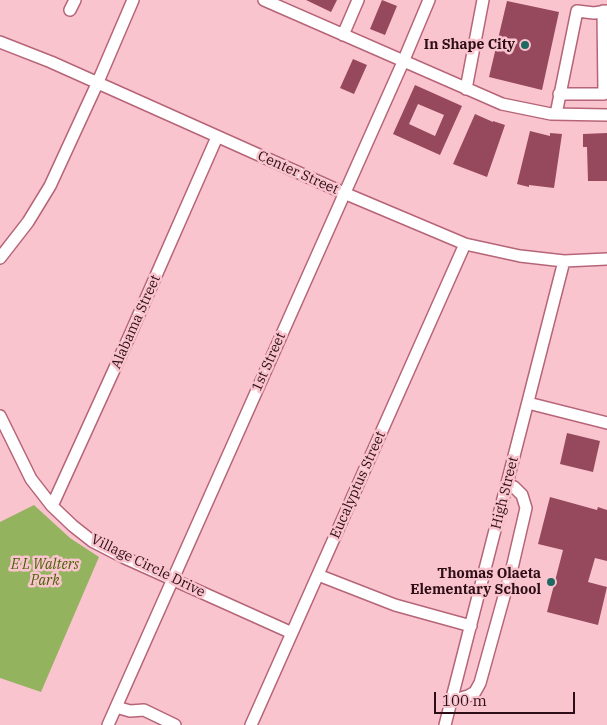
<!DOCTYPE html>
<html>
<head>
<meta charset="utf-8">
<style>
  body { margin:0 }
  #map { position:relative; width:607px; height:725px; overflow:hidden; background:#fac4ce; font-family:"IBM Plex Serif",serif }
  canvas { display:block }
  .scale { position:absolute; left:434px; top:692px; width:141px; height:22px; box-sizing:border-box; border:2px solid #2e0e16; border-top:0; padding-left:6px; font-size:15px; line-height:18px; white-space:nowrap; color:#2e0e16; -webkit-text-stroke:4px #fac4ce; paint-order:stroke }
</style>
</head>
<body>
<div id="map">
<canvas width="607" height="725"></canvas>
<div class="scale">100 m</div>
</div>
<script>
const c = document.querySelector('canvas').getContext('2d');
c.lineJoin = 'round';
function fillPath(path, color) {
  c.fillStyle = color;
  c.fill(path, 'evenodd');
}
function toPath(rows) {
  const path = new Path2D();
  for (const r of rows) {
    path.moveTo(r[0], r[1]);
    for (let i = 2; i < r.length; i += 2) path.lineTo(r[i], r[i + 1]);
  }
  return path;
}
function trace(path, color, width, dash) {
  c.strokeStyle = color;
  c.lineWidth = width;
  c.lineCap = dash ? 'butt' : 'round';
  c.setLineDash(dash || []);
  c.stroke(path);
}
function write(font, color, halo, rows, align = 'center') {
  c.font = font + ' "IBM Plex Serif",serif';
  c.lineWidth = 5;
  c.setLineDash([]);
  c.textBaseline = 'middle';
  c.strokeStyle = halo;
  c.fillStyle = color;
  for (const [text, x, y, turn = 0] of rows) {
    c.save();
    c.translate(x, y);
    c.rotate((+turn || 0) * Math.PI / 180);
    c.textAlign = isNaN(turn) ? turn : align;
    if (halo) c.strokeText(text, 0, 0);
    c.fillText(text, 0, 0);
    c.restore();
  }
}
fillPath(toPath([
  [34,505,70,538,99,557,41,692,0,678,0,522]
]), '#94b35e');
fillPath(toPath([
  [306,0,337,0,331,12],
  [382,0,397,6,385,35,370,29],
  [507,1,559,12,542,90,489,77],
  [353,59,367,65,354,94,340,88],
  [415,85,462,106,440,155,393,134],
  [418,104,444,115,435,136,409,124],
  [475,114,493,122,493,121,505,125,487,177,453,164],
  [530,131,550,136,550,133,562,134,554,188,529,185,529,187,517,184],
  [607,133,607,181,588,181,587,147,583,147,583,134],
  [567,433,600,441,593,472,560,464],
  [550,497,597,510,598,507,607,510,607,561,595,558,588,582,607,587,598,625,547,612,563,550,538,544]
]), '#96485c');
const minor = toPath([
  [264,0,502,104,551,114,607,115],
  [70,10,75,0],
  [343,35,358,0],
  [0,42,51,62,344,193,465,244,520,256,564,261,607,259],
  [466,89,483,0],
  [559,94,604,94,603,11],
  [556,114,577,11,594,13,607,11],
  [0,258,28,222,50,186,97,84,133,0],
  [528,403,607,423],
  [0,416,31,479,52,506,73,526,92,541,125,558,292,633],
  [52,506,129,337,217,137],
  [318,575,395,605,471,626],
  [451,701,468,696,475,692,480,683,513,564,526,508,522,495,514,487,507,484],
  [116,707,130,711,144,710,175,725],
  [108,725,403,62,429,0],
  [251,725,465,244],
  [445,725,564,261]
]);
trace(minor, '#b66578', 14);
trace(minor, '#fff', 11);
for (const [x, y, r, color] of [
  [525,45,5,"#1f6962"],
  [551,582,5,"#1f6962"]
]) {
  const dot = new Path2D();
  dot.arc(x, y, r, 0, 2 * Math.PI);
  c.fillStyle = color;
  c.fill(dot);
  trace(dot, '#fac4ce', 2);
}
write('bold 14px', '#2e0e16', '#fac4ce', [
  ["In Shape City",515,45],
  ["Thomas Olaeta",541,574],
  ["Elementary School",541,590]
], 'right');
write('14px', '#2e0e16', '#fac4ce', [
  ["Center Street",298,173,24],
  ["Alabama Street",136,322,-66],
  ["1st Street",269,362,-66],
  ["Eucalyptus Street",358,485,-66],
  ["High Street",505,493,-76],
  ["Village Circle Drive",148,566,26]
]);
write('italic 14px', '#466000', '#fac4ce', [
  ["E L Walters",45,565],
  ["Park",45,581]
]);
</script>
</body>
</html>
